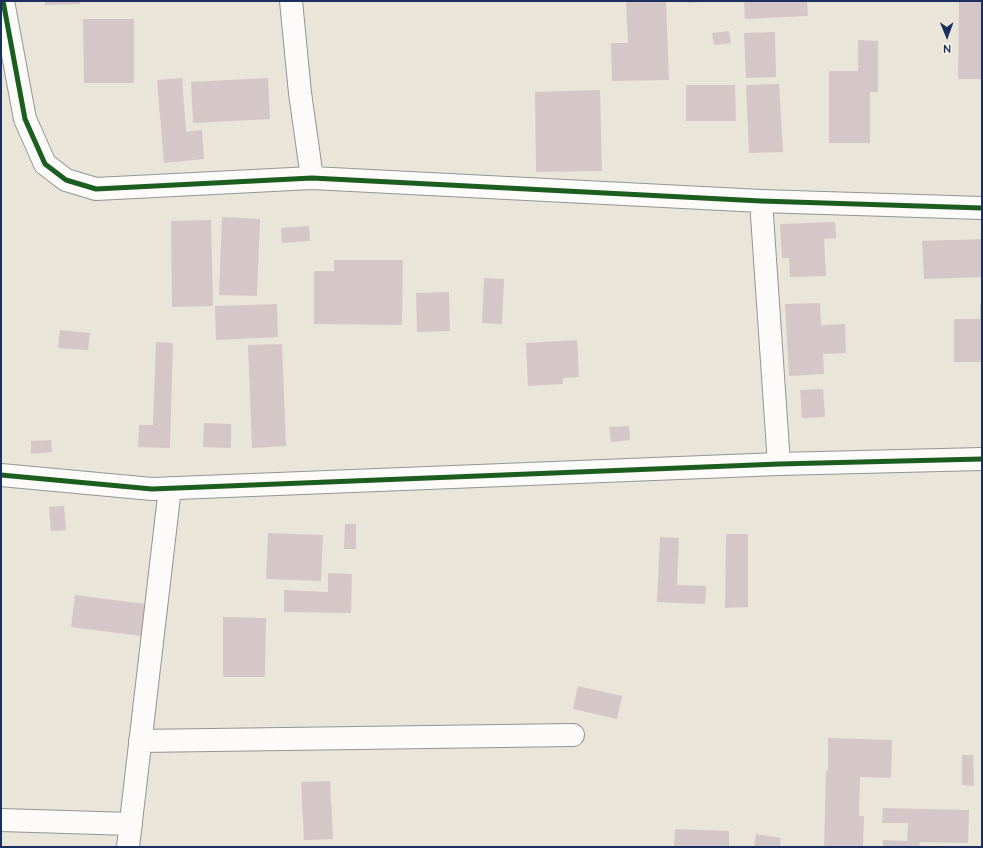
<!DOCTYPE html>
<html>
<head>
<meta charset="utf-8">
<style>
  body { margin:0 }
  #map { position:relative; width:983px; height:848px; overflow:hidden; background:#eae5d9; font-family:"Architects Daughter",sans-serif }
  canvas { display:block }
  .frame { position:absolute; inset:0; border:2px solid #1b2f5e; pointer-events:none }
  .north { position:absolute; left:927px; top:16px; width:40px; height:40px; -webkit-text-stroke:3px #f7f3e8; paint-order:stroke; rotate:179deg; font-size:11px; font-weight:700; line-height:16px; text-align:center; color:#1b2f5e }
  .north::after { content:''; display:block; margin:auto; width:14px; height:18px; background:#1b2f5e; clip-path:polygon(50% 0,100% 100%,50% 72%,0 100%) }
</style>
</head>
<body>
<div id="map">
<canvas width="983" height="848"></canvas>
<div class="frame"></div>
<div class="north">N</div>
</div>
<script>
const c = document.querySelector('canvas').getContext('2d');
c.lineJoin = 'round';
function fillPath(path, color) {
  c.fillStyle = color;
  c.fill(path, 'evenodd');
}
function toPath(rows) {
  const path = new Path2D();
  for (const r of rows) {
    path.moveTo(r[0], r[1]);
    for (let i = 2; i < r.length; i += 2) path.lineTo(r[i], r[i + 1]);
  }
  return path;
}
function trace(path, color, width, dash) {
  c.strokeStyle = color;
  c.lineWidth = width;
  c.lineCap = dash ? 'butt' : 'round';
  c.setLineDash(dash || []);
  c.stroke(path);
}
fillPath(toPath([
  [45,1,80,1,80,4,45,5],
  [626,1,666,1,669,80,612,81,611,43,628,43],
  [688,1,703,1,703,2,688,3],
  [744,1,807,1,808,16,745,19],
  [959,1,982,1,982,79,958,79],
  [83,19,134,19,134,83,84,83],
  [729,31,731,43,714,45,712,33],
  [775,32,776,77,746,78,744,33],
  [858,40,878,41,878,92,870,92,870,143,829,143,829,71,858,71],
  [182,78,186,132,202,130,204,159,164,163,157,80],
  [268,78,270,119,193,123,191,82],
  [779,84,783,152,749,153,746,85],
  [686,85,735,85,736,121,686,121],
  [600,90,602,171,536,172,535,92],
  [222,217,260,219,257,296,219,295],
  [211,220,213,306,172,307,171,221],
  [835,222,836,238,824,239,826,276,790,277,789,258,782,258,780,224],
  [309,226,310,241,282,243,281,228],
  [982,239,982,277,924,279,922,241],
  [334,260,403,260,402,325,314,324,314,271,334,271],
  [484,278,504,279,502,324,482,323],
  [449,292,450,331,417,332,416,293],
  [820,303,821,325,845,324,846,353,823,354,824,374,789,376,785,304],
  [277,304,278,337,216,340,215,306],
  [980,304,982,304,982,362,954,362,954,319,980,319],
  [60,330,90,333,88,350,58,348],
  [577,340,579,377,563,378,563,384,528,386,526,343],
  [156,342,173,343,170,448,138,447,139,425,153,425],
  [282,344,286,446,252,448,248,345],
  [823,389,825,417,802,418,800,390],
  [204,423,231,424,231,448,203,447],
  [629,426,630,440,611,442,609,427],
  [51,440,52,452,31,454,31,441],
  [64,506,66,530,51,531,49,507],
  [345,524,356,524,356,549,344,549],
  [268,533,323,535,321,581,266,579],
  [726,534,748,534,748,607,725,608],
  [660,537,679,538,677,585,706,586,705,604,657,602],
  [328,573,352,574,351,613,284,612,284,590,328,592],
  [75,595,145,604,141,636,71,627],
  [223,617,266,618,265,677,223,677],
  [578,686,622,696,617,719,573,709],
  [828,738,892,740,891,778,860,777,859,816,864,816,863,847,824,847,826,771,828,771],
  [962,755,973,755,974,786,962,785],
  [330,781,333,839,304,840,301,782],
  [883,808,969,810,968,843,920,842,919,847,883,847,883,840,907,841,908,823,882,823],
  [675,829,729,831,729,847,674,847],
  [756,834,781,838,780,847,754,847]
]), '#d5c6c8');
const minor = toPath([
  [3,1,25,119,45,164,66,180,96,189,312,178,761,201,982,208],
  [291,1,300,93,312,178],
  [761,201,779,464],
  [1,475,152,489,779,464,982,459],
  [140,741,573,735],
  [1,820,131,824],
  [128,847,170,488]
]);
trace(minor, '#939495', 24);
trace(minor, '#fcfbf9', 22);
trace(toPath([
  [3,1,25,119,45,164,66,180,96,189,312,178,761,201,982,208],
  [1,475,152,489,779,464,982,459]
]), '#1b5e20', 5);
</script>
</body>
</html>
